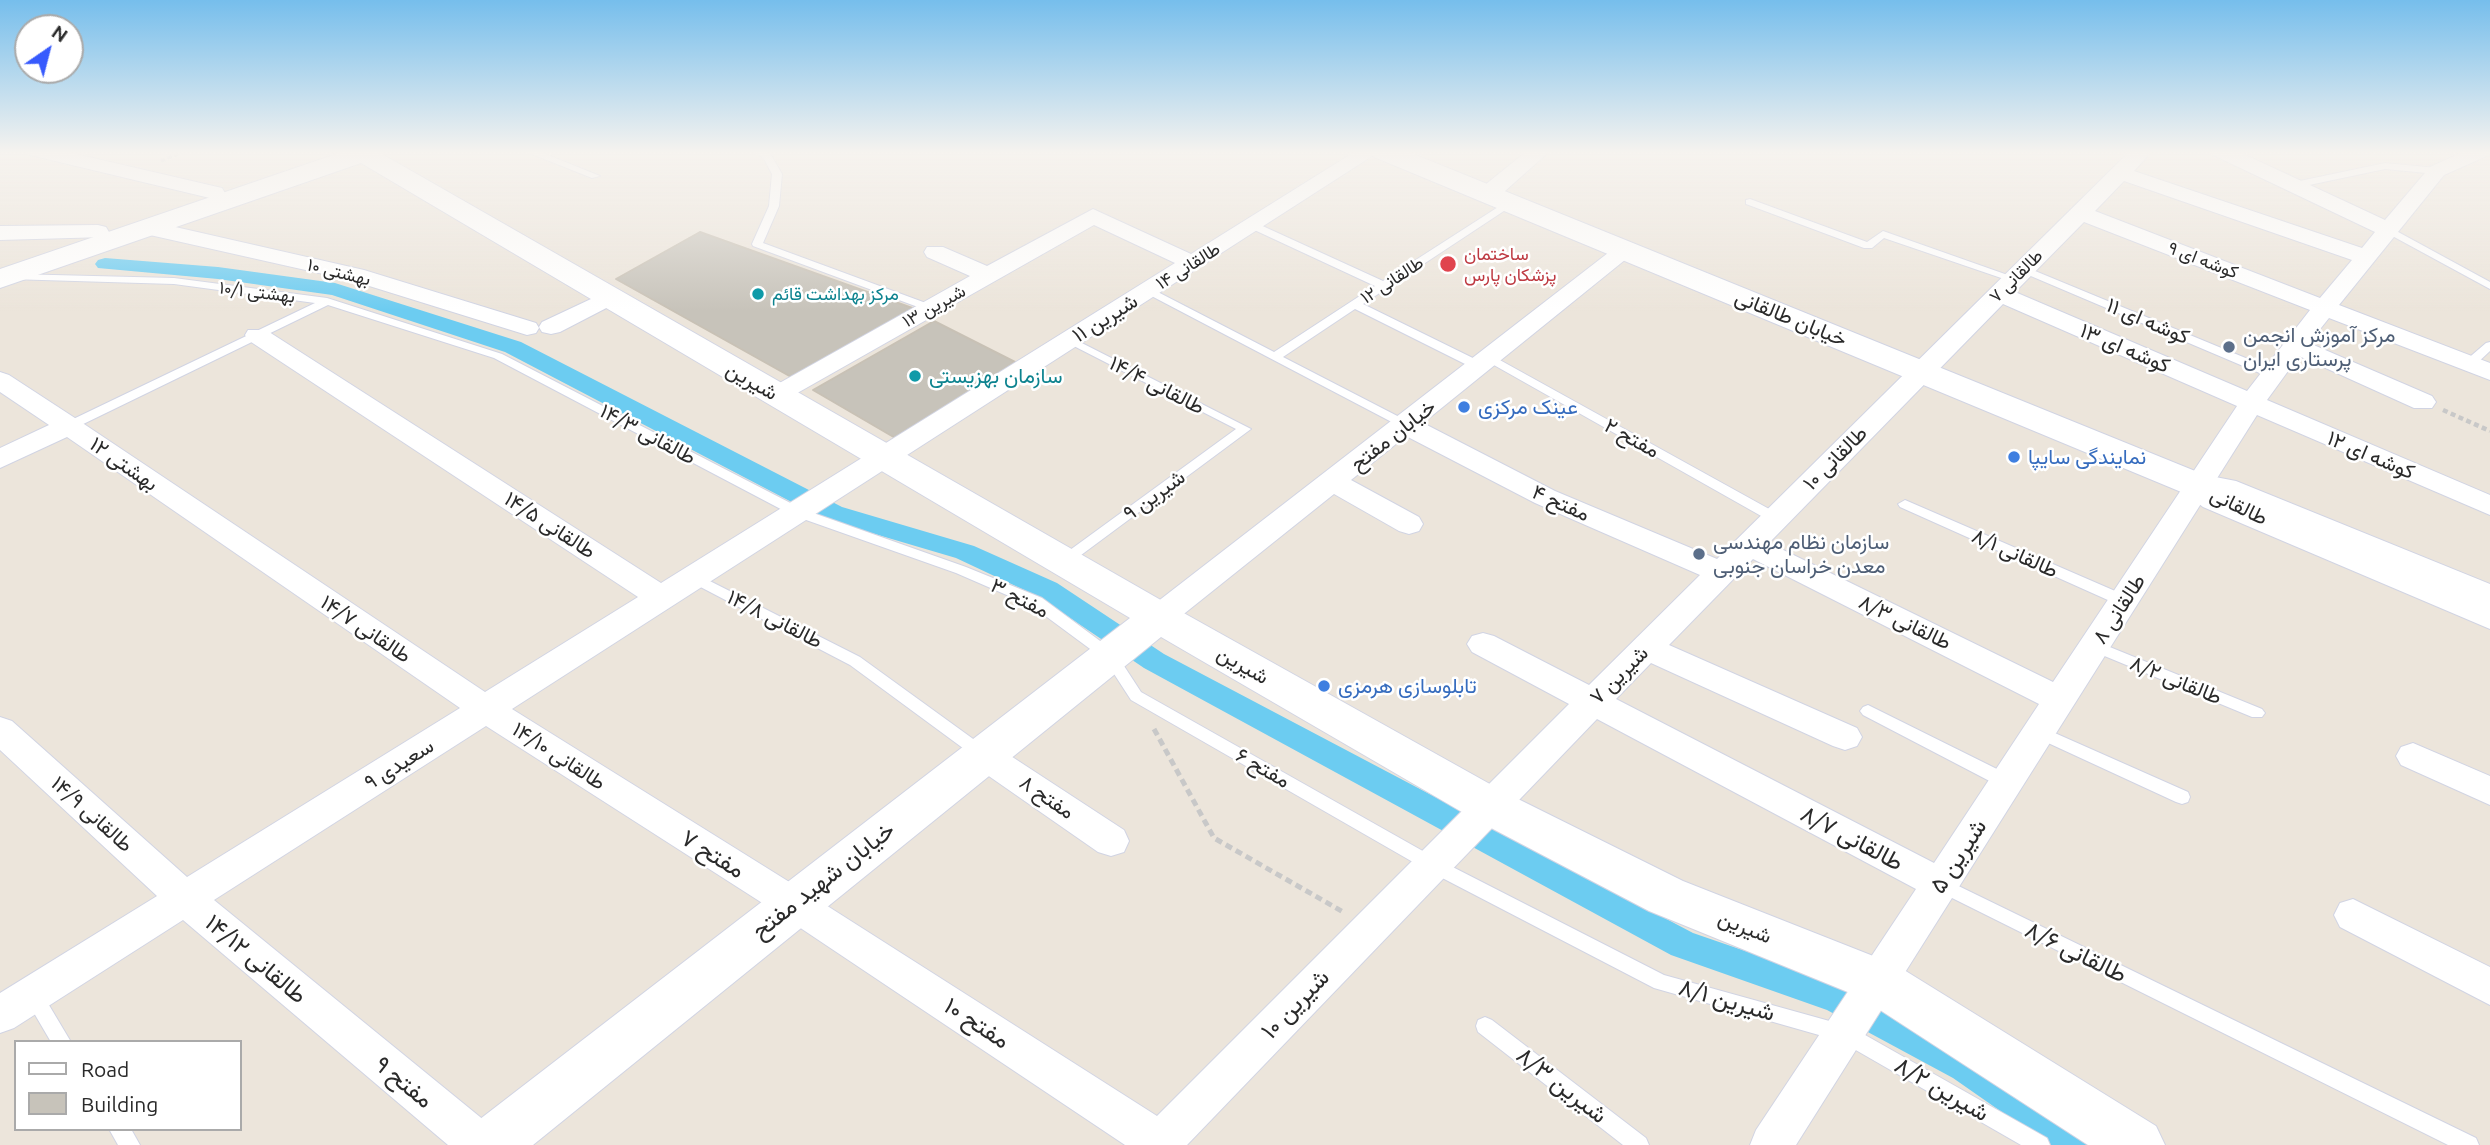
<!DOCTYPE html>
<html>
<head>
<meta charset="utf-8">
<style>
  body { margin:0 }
  #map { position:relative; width:2490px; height:1145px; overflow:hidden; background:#ece5db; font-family:Ubuntu,sans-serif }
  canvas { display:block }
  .legend { position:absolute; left:14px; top:1040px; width:228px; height:91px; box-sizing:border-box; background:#fff; border:2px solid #aaa; margin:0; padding:9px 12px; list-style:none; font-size:21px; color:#2a2a2a }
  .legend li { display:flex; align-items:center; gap:14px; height:35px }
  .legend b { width:35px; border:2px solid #aaa }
  .north { position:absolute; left:14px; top:14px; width:70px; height:70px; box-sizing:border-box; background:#fff; border:2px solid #aaa; border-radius:50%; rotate:35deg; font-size:19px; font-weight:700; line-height:28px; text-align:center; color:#2a2a2a }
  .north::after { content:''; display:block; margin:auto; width:24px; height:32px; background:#375afd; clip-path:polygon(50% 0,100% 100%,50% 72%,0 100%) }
</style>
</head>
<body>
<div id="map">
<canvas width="2490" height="1145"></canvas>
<ul class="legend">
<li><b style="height:9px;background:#fff"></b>Road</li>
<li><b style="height:19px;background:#c7c3ba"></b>Building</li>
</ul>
<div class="north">N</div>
</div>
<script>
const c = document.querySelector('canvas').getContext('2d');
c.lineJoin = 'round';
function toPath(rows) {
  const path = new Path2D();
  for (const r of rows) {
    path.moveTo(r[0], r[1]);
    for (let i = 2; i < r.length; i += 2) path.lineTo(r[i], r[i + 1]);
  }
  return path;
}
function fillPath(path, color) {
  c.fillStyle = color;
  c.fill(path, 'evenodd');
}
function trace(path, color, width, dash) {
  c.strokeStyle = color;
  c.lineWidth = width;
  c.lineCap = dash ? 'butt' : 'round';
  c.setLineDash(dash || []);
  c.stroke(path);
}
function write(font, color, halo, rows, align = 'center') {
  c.font = font + ' Ubuntu,Vazirmatn,sans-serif';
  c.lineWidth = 5;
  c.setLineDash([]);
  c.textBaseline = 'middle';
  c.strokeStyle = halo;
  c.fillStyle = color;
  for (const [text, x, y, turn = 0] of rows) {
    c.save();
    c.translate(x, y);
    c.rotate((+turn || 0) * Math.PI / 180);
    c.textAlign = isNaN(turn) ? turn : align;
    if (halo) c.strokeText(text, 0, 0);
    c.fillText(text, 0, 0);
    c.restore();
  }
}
fillPath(toPath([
  [105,258,218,267,335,283,521,342,842,507,974,546,1057,583,1164,654,1693,933,1850,987,1979,1054,2094,1132,2100,1145,2049,1145,1953,1078,1827,1010,1671,955,1144,668,1039,597,956,558,824,519,505,352,332,295,218,279,98,268,95,264,98,260,105,258]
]), '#6cccf1');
const building = toPath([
  [700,232,915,309,793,378,616,279,700,232],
  [934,321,1015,362,897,439,813,390,934,321]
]);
fillPath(building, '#c7c3ba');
trace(building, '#c8c1b5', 2);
const lane = toPath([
  [524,151,538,151,600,176,592,178,524,151],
  [754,151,766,151,771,155,782,174,779,206,763,243,934,306,934,310,926,310,753,246,752,244,769,206,772,174,764,159,754,151],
  [2385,163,2437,168,2442,171,2437,174,2385,169,2295,188,2290,185,2295,182,2385,163],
  [1750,199,1867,242,1883,231,2019,279,2018,281,2010,281,1884,238,1872,248,1864,248,1746,204,1746,200,1750,199],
  [1509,200,1513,201,1513,205,1363,304,1483,363,1483,369,1475,369,1355,309,1283,357,1409,422,1411,425,1405,429,1142,291,1144,289,1152,289,1274,352,1375,286,1248,227,1248,223,1256,223,1383,281,1509,200],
  [2389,227,2490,282,2490,289,2385,232,2385,228,2389,227],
  [2023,266,2277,371,2279,374,2273,378,2269,377,2019,271,2019,267,2023,266],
  [13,274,174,278,327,298,502,354,802,509,966,567,1042,598,1115,652,1141,692,1437,859,1664,975,1851,1027,2047,1138,2050,1145,2021,1145,1840,1041,1654,988,1425,869,1131,700,1105,660,1032,606,956,573,792,515,494,358,328,305,73,429,65,429,63,426,65,423,315,303,174,284,9,279,8,277,13,274],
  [1070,337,1251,429,1069,564,1064,566,1057,561,1059,558,1236,429,1066,342,1064,340,1070,337],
  [2490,342,2490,351,2473,367,2465,367,2465,361,2486,343,2490,342],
  [1489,354,1780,515,1782,518,1780,521,1770,521,1485,360,1485,356,1489,354],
  [1905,500,2129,597,2131,601,2129,605,2119,605,1900,507,1898,504,1905,500],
  [694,573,860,657,987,749,989,753,987,757,981,759,975,757,850,665,689,581,687,578,694,573],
  [2095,641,2262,709,2265,713,2262,717,2252,717,2090,650,2088,646,2090,642,2095,641],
  [1868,705,2013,777,2015,782,2013,787,2007,789,2001,787,1863,715,1860,711,1863,707,1868,705],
  [2039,726,2188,792,2190,797,2188,802,2182,804,2176,802,2033,736,2031,732,2033,728,2039,726],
  [1940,877,2476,1138,2479,1145,2448,1145,1934,889,1931,884,1934,879,1940,877],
  [33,988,40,990,71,1042,51,1042,24,996,26,990,33,988],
  [1485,1017,1492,1020,1646,1138,1649,1145,1623,1145,1478,1032,1476,1026,1478,1020,1485,1017],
  [109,1129,131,1129,140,1145,118,1145,109,1129]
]);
const street = toPath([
  [27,151,63,151,222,188,225,193,214,199,30,155,27,151],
  [1356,151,1380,151,512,709,807,893,1157,1116,1569,704,1472,652,1467,644,1472,636,1483,633,1494,636,1589,685,1700,575,1535,503,1406,436,1351,480,1419,517,1423,524,1419,531,1409,534,1399,531,1334,494,1170,625,1159,628,1148,625,1144,617,1148,609,1617,246,1625,244,1636,251,1423,423,1555,491,1717,559,2130,151,2152,151,2134,171,2362,248,2375,232,2213,155,2210,151,2237,151,2385,220,2430,167,2465,151,2490,151,2489,155,2444,175,2339,305,2490,363,2490,380,2329,318,2309,343,2432,396,2436,402,2432,408,2414,408,2299,356,2267,400,2490,495,2490,515,2257,415,1796,1145,1750,1145,1756,1130,1916,889,1597,719,1187,1145,1125,1145,781,915,486,726,214,900,496,1130,502,1145,448,1145,183,920,14,1028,0,1033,0,993,157,896,0,750,0,717,12,721,187,877,460,708,67,437,0,468,0,448,49,425,0,392,0,372,9,375,78,420,485,692,638,597,248,340,245,335,248,330,266,330,661,583,1175,263,1094,225,785,400,767,400,763,395,767,390,970,276,927,257,924,252,927,247,943,247,987,266,1093,209,1191,254,1356,151],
  [2124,181,2352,260,2320,298,2095,211,2124,181],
  [2084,222,2310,310,2247,391,2015,292,2084,222],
  [2003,304,2237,406,2053,682,1769,543,2003,304],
  [1753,559,2039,704,1934,863,1616,699,1651,663,1833,746,1845,750,1857,746,1862,737,1857,728,1669,645,1753,559],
  [1527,151,1550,151,1496,199,1480,199,1477,194,1480,189,1527,151],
  [149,221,364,270,536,323,539,328,536,333,527,335,350,280,141,233,138,228,149,221],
  [98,225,106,227,109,232,106,237,0,240,0,226,98,225],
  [608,291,616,293,620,298,616,303,560,332,551,334,542,332,539,327,542,322,608,291],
  [982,741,994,745,1124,830,1129,841,1124,852,1111,856,1098,852,970,763,965,754,970,745,982,741],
  [2413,743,2490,776,2490,805,2401,765,2396,756,2401,747,2413,743],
  [2353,899,2490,967,2490,1005,2340,927,2334,915,2340,903,2353,899]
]);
const secondary = toPath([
  [345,151,384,151,382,154,1173,607,1506,793,1683,881,1896,965,2156,1126,2165,1145,2088,1145,1860,997,1649,911,1474,819,1161,637,533,1145,462,1145,471,1126,1130,618,361,163,0,288,0,269,345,151],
  [1370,151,1406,151,2205,475,2236,481,2490,584,2490,629,2203,507,2186,494,1374,157,1370,151]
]);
trace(lane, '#d1d4e3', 2);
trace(street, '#d1d4e3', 2);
trace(secondary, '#d1d4e3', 2);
trace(toPath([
  [161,161,186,151]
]), '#c8c8c8', 3.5, [4.5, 2.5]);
trace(toPath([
  [2443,410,2490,431]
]), '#c8c8c8', 4.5, [5, 3.5]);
trace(toPath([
  [1154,729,1214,838,1345,913]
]), '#c8c8c8', 5, [7, 4.5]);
fillPath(lane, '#fff');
fillPath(street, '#fff');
fillPath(secondary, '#fff');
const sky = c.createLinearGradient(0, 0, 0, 311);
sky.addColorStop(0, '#76beec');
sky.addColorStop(0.49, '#f6f3ef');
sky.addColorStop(1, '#f6f3ef00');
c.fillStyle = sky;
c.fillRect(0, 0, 2490, 311);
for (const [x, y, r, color] of [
  [1448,264,9,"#e0444e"],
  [758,294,7,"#0f9aa8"],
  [2229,347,7,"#5c6f8a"],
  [915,376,7,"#0f9aa8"],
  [1464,407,7,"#3f7fe0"],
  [2014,457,7,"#3f7fe0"],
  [1699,554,7,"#5c6f8a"],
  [1324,686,7,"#3f7fe0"]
]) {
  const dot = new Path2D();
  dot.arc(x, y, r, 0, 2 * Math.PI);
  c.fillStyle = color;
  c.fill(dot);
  trace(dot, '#fff', 2.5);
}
write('18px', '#be3a42', '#fff', [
  ["ساختمان",1464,254],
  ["پزشکان پارس",1464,275]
], 'left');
write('18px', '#2a2a2a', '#fff', [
  ["کوشه ای ۹",2203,260,21],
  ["طالقانی ۱۴",1188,266,-32],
  ["بهشتی ۱۰",339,272,14],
  ["طالقانی ۷",2016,276,-45],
  ["طالقانی ۱۲",1392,280,-33],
  ["بهشتی ۱۰/۱",257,292,7],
  ["شیرین ۱۳",934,306,-29]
]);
write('18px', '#0d838f', '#fff', [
  ["مرکز بهداشت قائم",772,294]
], 'left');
write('21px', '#2a2a2a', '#fff', [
  ["شیرین ۱۱",1105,318,-32],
  ["خیابان طالقانی",1791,318,22],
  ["کوشه ای ۱۱",2148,321,23],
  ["کوشه ای ۱۳",2125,348,23],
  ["شیرین",752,381,30],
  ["طالقانی ۱۴/۴",1157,385,27],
  ["طالقانی ۱۴/۳",648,434,28],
  ["خیابان مفتح",1393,435,-38],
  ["مفتح ۲",1632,438,29],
  ["کوشه ای ۱۲",2371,455,23],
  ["طالقانی ۱۰",1835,458,-45],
  ["بهشتی ۱۲",124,464,35],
  ["شیرین ۹",1154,495,-36],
  ["مفتح ۴",1561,503,24],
  ["طالقانی",2239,506,26],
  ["طالقانی ۱۴/۵",550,525,33],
  ["طالقانی ۸/۱",2015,553,24],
  ["مفتح ۳",1020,598,27],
  ["طالقانی ۸",2119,609,-57],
  ["طالقانی ۱۴/۸",775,619,27],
  ["طالقانی ۸/۳",1905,622,26],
  ["طالقانی ۱۴/۷",366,629,34],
  ["شیرین",1243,665,30],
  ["شیرین ۷",1619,675,-45],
  ["طالقانی ۸/۲",2176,680,22],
  ["طالقانی ۱۴/۱۰",559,756,33],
  ["سعیدی ۹",399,764,-32],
  ["مفتح ۶",1263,768,30],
  ["مفتح ۸",1047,797,34],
  ["طالقانی ۱۴/۹",92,814,42],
  ["شیرین",1745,927,22]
]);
write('21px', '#4e5e75', '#fff', [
  ["مرکز آموزش انجمن",2243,335],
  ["پرستاری ایران",2243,359],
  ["سازمان نظام مهندسی",1713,542],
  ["معدن خراسان جنوبی",1713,566]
], 'left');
write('21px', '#0d838f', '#fff', [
  ["سازمان بهزیستی",929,376]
], 'left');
write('21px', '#366cbe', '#fff', [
  ["عینک مرکزی",1478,407],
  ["نمایندگی سایپا",2028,457],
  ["تابلوسازی هرمزی",1338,686]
], 'left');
write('24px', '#2a2a2a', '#fff', [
  ["طالقانی ۸/۷",1852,838,28],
  ["مفتح ۷",713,854,32],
  ["شیرین ۵",1958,856,-57],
  ["خیابان شهید مفتح",823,880,-38],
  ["طالقانی ۸/۶",2076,952,26],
  ["طالقانی ۱۴/۱۲",256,959,40],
  ["شیرین ۸/۱",1727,1000,16],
  ["شیرین ۱۰",1295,1004,-46],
  ["مفتح ۱۰",977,1023,33],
  ["مفتح ۹",404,1082,39],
  ["شیرین ۸/۳",1562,1085,38],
  ["شیرین ۸/۲",1942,1089,30]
]);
</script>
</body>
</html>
